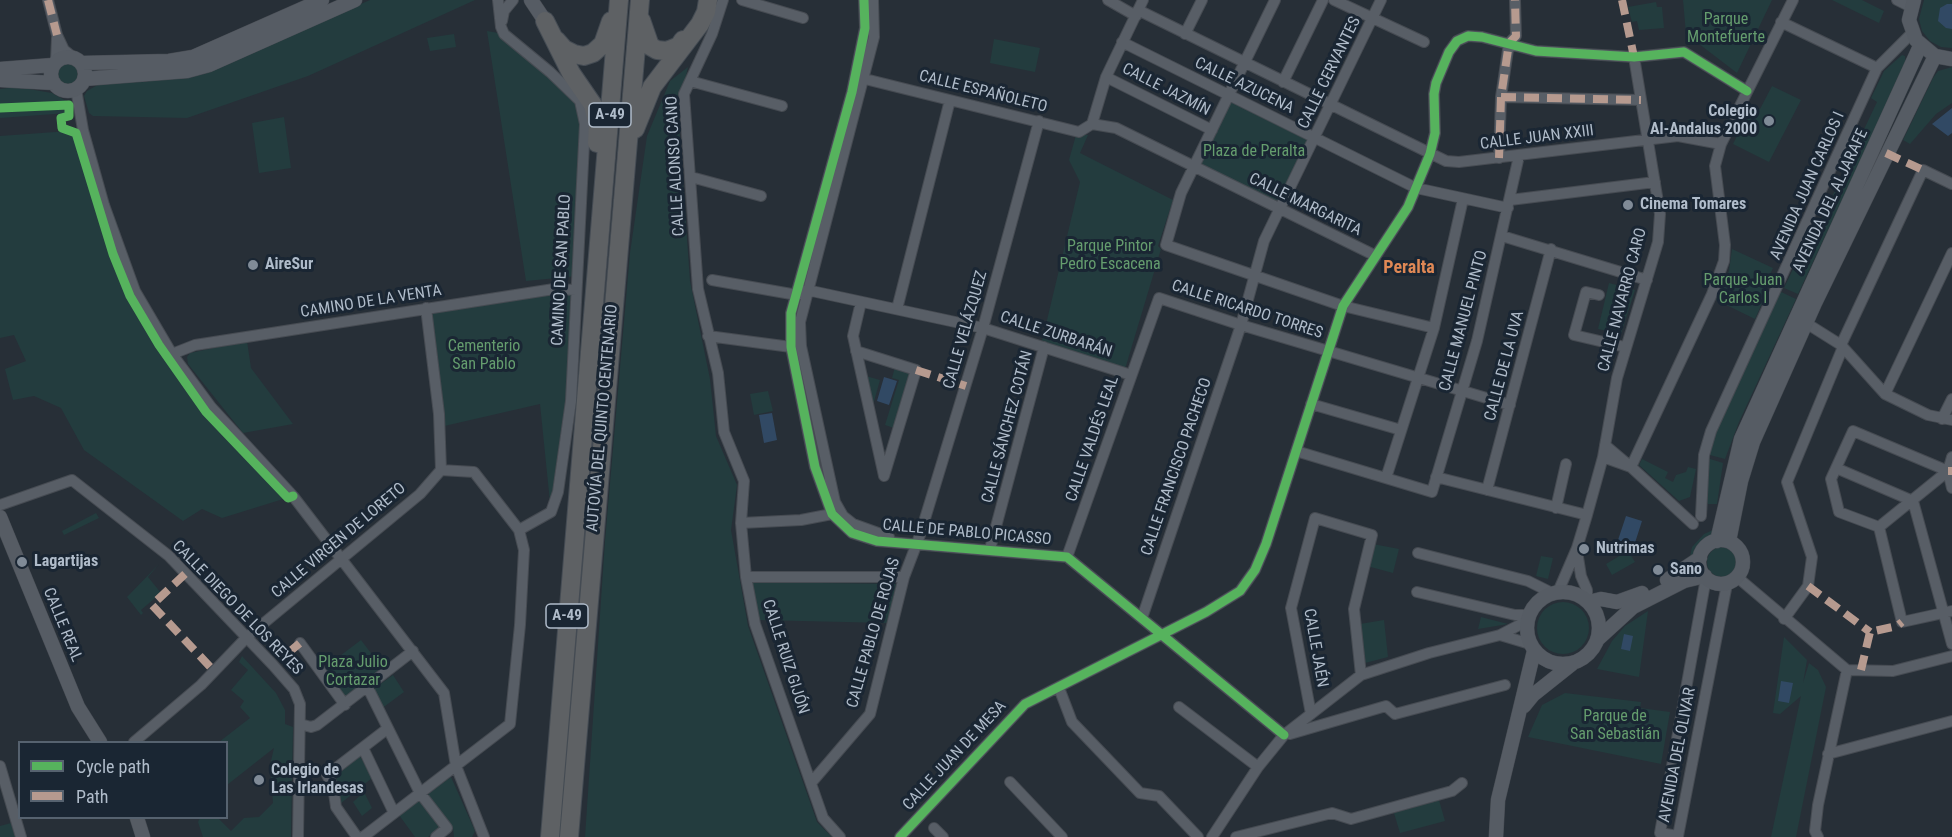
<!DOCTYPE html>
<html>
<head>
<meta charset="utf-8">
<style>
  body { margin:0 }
  #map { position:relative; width:1952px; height:837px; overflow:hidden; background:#272f37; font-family:"Roboto Condensed",sans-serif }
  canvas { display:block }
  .legend { position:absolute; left:18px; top:741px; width:210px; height:78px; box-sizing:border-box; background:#1a2633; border:2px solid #56626f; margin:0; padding:8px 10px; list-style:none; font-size:18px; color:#b0bcca }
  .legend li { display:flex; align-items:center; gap:12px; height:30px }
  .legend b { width:30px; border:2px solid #56626f }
</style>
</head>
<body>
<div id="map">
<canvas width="1952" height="837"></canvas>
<ul class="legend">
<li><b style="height:8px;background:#56b35d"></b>Cycle path</li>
<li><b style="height:8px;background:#b69a8f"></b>Path</li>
</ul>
</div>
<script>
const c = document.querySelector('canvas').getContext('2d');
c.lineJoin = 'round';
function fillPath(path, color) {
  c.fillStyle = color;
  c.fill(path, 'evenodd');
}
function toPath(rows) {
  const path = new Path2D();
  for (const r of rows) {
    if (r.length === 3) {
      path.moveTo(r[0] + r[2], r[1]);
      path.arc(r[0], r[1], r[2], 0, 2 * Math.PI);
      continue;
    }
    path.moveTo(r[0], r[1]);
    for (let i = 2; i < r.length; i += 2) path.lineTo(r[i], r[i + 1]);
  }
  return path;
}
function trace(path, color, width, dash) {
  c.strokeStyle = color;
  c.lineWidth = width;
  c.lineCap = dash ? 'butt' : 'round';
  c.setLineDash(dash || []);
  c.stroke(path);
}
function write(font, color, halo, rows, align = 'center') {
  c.font = font + ' "Roboto Condensed",sans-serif';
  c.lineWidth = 6;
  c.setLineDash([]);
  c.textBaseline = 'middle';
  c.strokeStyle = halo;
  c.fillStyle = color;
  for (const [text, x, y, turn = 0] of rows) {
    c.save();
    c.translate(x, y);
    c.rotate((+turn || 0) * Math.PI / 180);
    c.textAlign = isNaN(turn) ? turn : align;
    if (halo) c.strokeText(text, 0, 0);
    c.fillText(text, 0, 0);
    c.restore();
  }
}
fillPath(toPath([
  [370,0,475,0,308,76,187,118,93,116,89,113,84,96,87,91,101,83,143,82,199,73,263,48],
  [1683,0,1772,0,1737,73,1686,34],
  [1832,0,1862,0,1884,11,1879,23],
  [1924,0,1952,0,1952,48,1941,47,1930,41,1922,31,1919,19],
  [1656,2,1657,7,1662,7,1664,28,1639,30,1637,21,1632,22,1628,7],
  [487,31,504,34,580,101,585,124,577,276,526,281],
  [454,34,456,47,430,51,427,38],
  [994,39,1040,48,1035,72,990,63],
  [1902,55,1905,56,1906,64,1798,294,1784,288,1795,265,1799,266,1877,102,1871,98,1884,71],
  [68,74,13],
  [688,67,678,112,690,281,710,379,716,436,737,485,731,530,748,626,817,822,832,837,585,837,605,541,630,253,647,136,670,81],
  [1952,67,1952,103,1936,114,1910,144,1903,140,1933,78,1938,71],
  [1772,86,1801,100,1769,162,1733,144,1752,106,1760,109],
  [17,87,52,93,68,102,68,113,0,118,0,89],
  [1230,99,1309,138,1277,204,1199,165],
  [284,117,291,168,259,173,252,123],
  [83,130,135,291,172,354,293,496,222,518,202,509,183,521,84,450,61,408,34,396,13,400,5,369,26,361,14,335,0,338,0,136],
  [1076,135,1088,135,1080,153,1173,200,1158,246,1161,249,1125,369,1042,341,1080,182,1069,160],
  [1732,249,1773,268,1764,288,1768,290,1755,319,1716,300,1729,271],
  [1609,283,1635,290,1621,334,1598,329],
  [576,290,571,401,551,512,540,404,440,427,426,308],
  [1779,291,1796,299,1739,422,1725,459,1706,454],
  [247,341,251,368,293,424,243,433,188,364,187,357,190,353],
  [895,367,912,372,894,428,885,425,899,380,892,378],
  [866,376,880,380,873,405],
  [768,391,773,411,754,415,750,394],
  [1707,458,1723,463,1717,504,1708,504,1703,495],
  [1642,459,1668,472,1665,478,1673,482,1676,475,1686,472,1688,467,1696,469,1690,497,1679,501,1639,465],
  [96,513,99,518,64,535,62,531],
  [1718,518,1711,535,1701,543,1694,558,1689,562,1692,547,1704,534,1713,530],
  [1373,544,1399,549,1393,573,1367,566],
  [1722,562,15],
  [1628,551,1635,562,1612,575,1606,564],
  [1541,556,1553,558,1548,579,1536,576],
  [159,564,148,577,161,593,141,610,143,613,141,615,127,597],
  [750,582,896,584,888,623,758,620],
  [1563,628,26],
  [1648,611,1639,677,1597,669,1612,641,1625,626],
  [1481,617,1508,624,1478,629],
  [1384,620,1388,657,1365,663,1360,624],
  [1784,637,1807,660,1803,683,1809,663,1818,670,1826,687,1796,837,1771,837,1801,696,1780,714,1773,713],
  [361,640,386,673,345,704,320,671],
  [242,656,276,693,285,710,285,724,293,727,291,837,203,837,198,822,200,818,218,818,231,831,244,818,259,817,273,803,270,765,274,748,227,785,226,742,219,742,250,718,240,707,244,701,231,690,248,670,239,662],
  [393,675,404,692,381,709,372,690],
  [1565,693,1641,702,1640,708,1670,712,1661,764,1528,737,1542,705],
  [360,756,372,778,340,804,336,776],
  [451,777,475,831,472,837,454,837,453,828,428,794],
  [364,792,372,808,362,816,353,802],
  [418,800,440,827,428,837,415,837,399,815],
  [1439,800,1445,821,1400,833,1394,813],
  [11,823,15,837,0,837,0,826]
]), '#233c3e');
fillPath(toPath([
  [1947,4,1952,4,1952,29,1946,28,1938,21,1940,8],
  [1952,108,1952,133,1948,136,1932,124],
  [884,377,897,381,889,405,877,401],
  [772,413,777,440,764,443,759,415],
  [1626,516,1642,521,1633,549,1617,543],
  [1624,634,1633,636,1630,651,1621,649],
  [1781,681,1793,683,1789,703,1778,701]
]), '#314964');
const street = toPath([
  [48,0,57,35,64,50,74,58],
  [498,0,501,27,504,34,550,72,580,101,585,124,571,401,558,492,551,512,519,530],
  [723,0,712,34,684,94,698,289,718,373,724,432,744,481,741,523,746,577,755,624,823,818,840,837],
  [742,0,803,18],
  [864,0,865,28,852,92,791,313,791,347,815,467,832,514,852,533,877,541,1067,557,1284,735],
  [873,0,874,37,800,322,801,346,835,502,843,516,853,524,889,537],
  [1108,0,1136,16],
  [1275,0,1181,193,1166,245,1343,306,1434,328],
  [1334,0,1424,42],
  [1897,0,1911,7],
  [1138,10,1446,161,1459,162,1678,136,1721,144],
  [502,21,504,11,513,0],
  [1781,22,1877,68],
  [1185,34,1202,0],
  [1122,42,1416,188,1508,208],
  [56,61,57,38],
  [1106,77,1212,130],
  [865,79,1079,132,1092,124],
  [690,81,782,106],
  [1283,82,1323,0],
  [76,89,83,130,104,205,135,291,172,354,211,407,293,496,444,693,456,766,484,837],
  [1501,97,1641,100],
  [1092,124,1116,128,1374,255],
  [1092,124,1106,77,1143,0],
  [1499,158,1501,97,1509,43,1516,36,1515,0],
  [691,177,761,196],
  [1510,200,1655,182],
  [1502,236,1647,280],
  [712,280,797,295,807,290,983,328,1131,375],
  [1599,295,1586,292,1574,335,1625,347],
  [861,302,853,336,884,476],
  [897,309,950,100],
  [1806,323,1841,345,1885,394,1928,415,1952,420],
  [708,336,791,347],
  [1841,345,1923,170,1952,184],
  [856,351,916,370,884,476],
  [172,354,195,345,554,289,576,290],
  [1885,394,1952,253],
  [1311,404,1401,430],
  [1942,419,1952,399],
  [1296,451,1432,492,1477,341,1519,156],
  [1603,457,1631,467,1605,445],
  [1952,457,1948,471,1952,488],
  [1836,468,1913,501,1952,644],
  [1948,471,1853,431,1831,479,1839,512,1879,527,1902,622,1952,611],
  [1436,477,1587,515],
  [1386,478,1434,328,1463,199],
  [1487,490,1551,249],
  [0,505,72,480,169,556,273,665,294,689,300,704,298,837],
  [1556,508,1566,464],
  [1701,516,1704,455,1711,431,1877,68,1912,33],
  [741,523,801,520,832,514],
  [1693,524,1631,467,1712,294,1724,261,1725,245,1715,166,1721,144,1793,0],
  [1879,527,1948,471],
  [990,549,1044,347],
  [1577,551,1581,576,1587,590,1587,600],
  [1418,553,1528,581,1552,593],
  [1067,557,1159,298,1241,325,1510,405],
  [746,577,904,577],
  [1737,577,1847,670,1893,671,1952,656],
  [1706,578,1660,833,1678,836,1727,584],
  [1417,592,1515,615,1529,615],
  [1558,592,1577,548,1587,515,1603,457,1617,378,1658,242,1660,214,1634,57],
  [1142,618,1241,325,1264,241,1381,0],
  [1784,619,1808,586,1812,557,1787,482,1843,347],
  [1500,635,1530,644],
  [300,643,345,705],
  [368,688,420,793,447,828,436,837],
  [1059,688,1072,722,1140,793,1159,796,1198,837],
  [1179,707,1258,767],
  [1311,714,1291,608,1315,518,1372,535,1354,609,1361,675],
  [300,724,311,727,317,725,413,651],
  [1290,734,1386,706,1395,714,1505,685],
  [134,742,201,685,247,637,420,494,441,470,439,414,426,308],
  [363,748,394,813],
  [1828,754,1952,721],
  [0,766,21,837],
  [1010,782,1062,837],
  [811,783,870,714,904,577,920,535,983,328,1039,121],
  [934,828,943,837],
  [357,837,336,807,333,786,327,775,387,729],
  [363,837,510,724,520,625,524,550,519,530,474,472,441,470],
  [900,837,1025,704,1206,612,1240,591,1255,570,1266,544,1343,306,1408,207,1430,154,1435,133,1434,94,1436,83,1449,52,1457,41,1468,36,1482,37,1536,51,1634,57,1684,52,1747,91],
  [1212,837,1258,767,1284,735,1361,675,1429,653,1500,635,1527,621],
  [1236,837,1332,813,1351,819,1452,791,1462,783],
  [1818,837,1815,831,1818,805,1847,670]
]);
const secondary = toPath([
  [531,0,545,21],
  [1914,0,1909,20,1916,40,1935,56,1952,59],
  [68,74,17],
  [82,63,169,61,193,57,322,0],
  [0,69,53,65],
  [84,79,187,71,209,65,355,0],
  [0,80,54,83],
  [0,517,78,707,100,742],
  [1721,562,22],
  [1717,541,1741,439,1920,46],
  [1729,541,1741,481,1753,442,1815,303,1935,56],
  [1667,580,1700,558],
  [1563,628,36],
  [1589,602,1601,599,1617,602,1642,593],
  [1598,639,1633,607,1684,581,1705,576],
  [1524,706,1533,695,1572,664],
  [137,818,143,837],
  [1496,837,1498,800,1534,651]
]);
const highway = toPath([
  [641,20,650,46,657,50,667,51,679,46,683,40],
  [545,21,571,73,593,105,598,125,597,143],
  [556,40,564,49,574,54,584,56,593,53,603,44,611,21],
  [635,129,652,87,700,24,706,12,708,0],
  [550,837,619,0],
  [569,837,640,0]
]);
trace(street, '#464b52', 12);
trace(secondary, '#464b52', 15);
trace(highway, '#444b53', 20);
trace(street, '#585e66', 10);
trace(secondary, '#565c64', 14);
trace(highway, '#5e6164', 18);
trace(toPath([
  [48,0,57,35],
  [1622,0,1634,57],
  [1501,97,1641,100],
  [1886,153,1923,170],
  [1499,158,1501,97,1509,43,1516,36,1515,0],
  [916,370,966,386],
  [1948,471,1952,471],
  [185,574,152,605,214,671],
  [1808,586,1870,632],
  [288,653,300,643],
  [1861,670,1870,632,1897,626,1902,622]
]), '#b69a8f', 8, [15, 8]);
trace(toPath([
  [864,0,865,28,852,92,791,313,791,347,815,467,832,514,852,533,877,541,1067,557,1284,735],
  [0,108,69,105,69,116,61,118,62,128,76,133,113,254,130,296,159,345,206,412,288,498,293,496],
  [900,837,1025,704,1206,612,1240,591,1255,570,1266,544,1343,306,1408,207,1430,154,1435,133,1434,94,1436,83,1449,52,1457,41,1468,36,1482,37,1536,51,1634,57,1684,52,1747,91]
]), '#56b35d', 9);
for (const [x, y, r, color] of [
  [1769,121,6,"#808b97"],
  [1628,205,6,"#808b97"],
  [253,265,6,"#808b97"],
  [1584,549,6,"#808b97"],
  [22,562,6,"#808b97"],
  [1658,570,6,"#808b97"],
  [259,780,6,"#808b97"]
]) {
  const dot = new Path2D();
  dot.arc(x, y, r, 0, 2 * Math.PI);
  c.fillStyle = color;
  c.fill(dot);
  trace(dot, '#1a2633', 2);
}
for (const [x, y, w] of [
  [610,115,42],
  [567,616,42]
]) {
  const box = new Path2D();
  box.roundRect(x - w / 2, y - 12, w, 24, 4.5);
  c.fillStyle = '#1a2633';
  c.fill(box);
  trace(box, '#b0bcca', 1.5);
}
write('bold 15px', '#b0bcca', null, [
  ["A-49",610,115],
  ["A-49",567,616]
]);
write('16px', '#659d6e', '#1a2633', [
  ["Parque",1726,20],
  ["Montefuerte",1726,38],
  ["Plaza de Peralta",1254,152],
  ["Parque Pintor",1110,247],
  ["Pedro Escacena",1110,265],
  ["Parque Juan",1743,281],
  ["Carlos I",1743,299],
  ["Cementerio",484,347],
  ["San Pablo",484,365],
  ["Plaza Julio",353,663],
  ["Cortazar",353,681],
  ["Parque de",1615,717],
  ["San Sebastián",1615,735]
]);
write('16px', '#b0bcca', '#1a2633', [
  ["CALLE CERVANTES",1330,73,-64],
  ["CALLE AZUCENA",1244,86,26],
  ["CALLE JAZMÍN",1166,90,27],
  ["CALLE ESPAÑOLETO",983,92,14],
  ["CALLE JUAN XXIII",1537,138,-7],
  ["CALLE ALONSO CANO",676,166,-93],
  ["AVENIDA JUAN CARLOS I",1808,186,-66],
  ["AVENIDA DEL ALJARAFE",1831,201,-65],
  ["CALLE MARGARITA",1305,205,26],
  ["CAMINO DE SAN PABLO",562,270,-87],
  ["CALLE NAVARRO CARO",1623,300,-75],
  ["CAMINO DE LA VENTA",371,302,-9],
  ["CALLE RICARDO TORRES",1247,310,18],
  ["CALLE MANUEL PINTO",1464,321,-75],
  ["CALLE VELÁZQUEZ",966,330,-74],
  ["CALLE ZURBARÁN",1056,335,18],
  ["CALLE DE LA UVA",1505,366,-75],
  ["AUTOVÍA DEL QUINTO CENTENARIO",603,418,-85],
  ["CALLE SÁNCHEZ COTÁN",1008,427,-75],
  ["CALLE VALDÉS LEAL",1093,439,-71],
  ["CALLE FRANCISCO PACHECO",1177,467,-71],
  ["CALLE DE PABLO PICASSO",967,533,5],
  ["CALLE VIRGEN DE LORETO",339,541,-40],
  ["CALLE DIEGO DE LOS REYES",237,608,46],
  ["CALLE REAL",62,625,68],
  ["CALLE PABLO DE ROJAS",874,633,-74],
  ["CALLE JAÉN",1315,648,80],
  ["CALLE RUIZ GIJÓN",785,657,72],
  ["AVENIDA DEL OLIVAR",1678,755,-79],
  ["CALLE JUAN DE MESA",955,756,-47]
]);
write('bold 16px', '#b0bcca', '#1a2633', [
  ["Colegio",1757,112,"right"],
  ["Al-Andalus 2000",1757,130,"right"],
  ["Cinema Tomares",1640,205],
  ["AireSur",265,265],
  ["Nutrimas",1596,549],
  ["Lagartijas",34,562],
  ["Sano",1670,570],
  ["Colegio de",271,771],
  ["Las Irlandesas",271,789]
], 'left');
write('bold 18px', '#df8855', '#1a2633', [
  ["Peralta",1409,268]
]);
</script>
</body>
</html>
